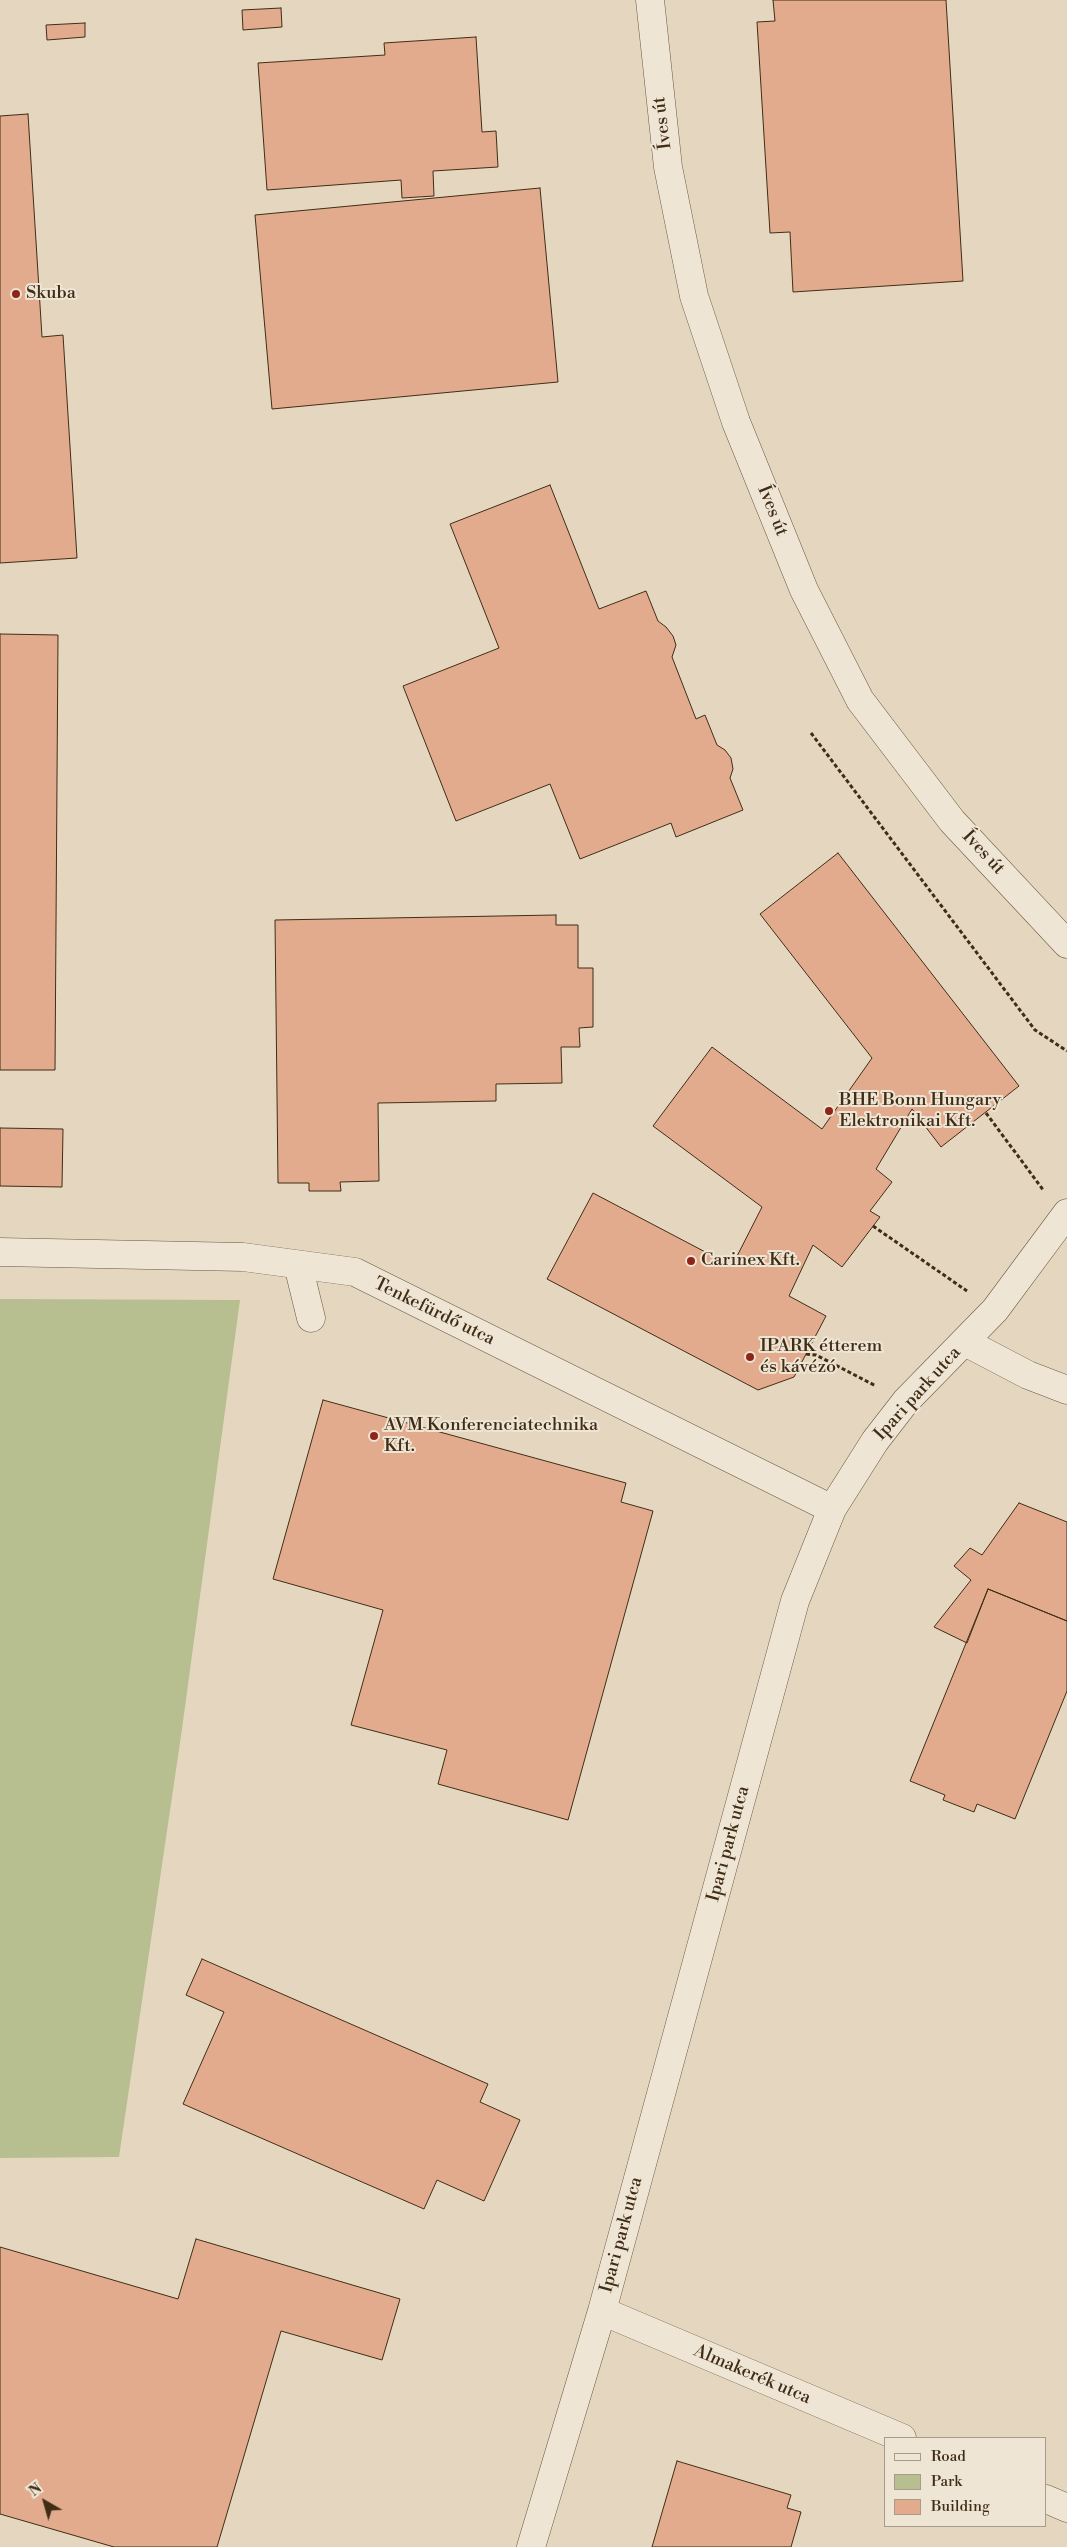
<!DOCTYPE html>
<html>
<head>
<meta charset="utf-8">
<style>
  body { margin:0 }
  #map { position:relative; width:1067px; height:2547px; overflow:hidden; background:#e5d7bf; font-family:"Libre Bodoni",serif }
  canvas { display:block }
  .legend { position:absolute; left:884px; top:2437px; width:162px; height:90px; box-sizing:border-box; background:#eee5d5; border:1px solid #a89b89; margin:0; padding:6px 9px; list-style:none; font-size:15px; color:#402d16 }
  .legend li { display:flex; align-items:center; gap:10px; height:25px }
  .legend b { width:25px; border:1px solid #a89b89 }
  .north { position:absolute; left:20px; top:2477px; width:50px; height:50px; -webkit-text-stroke:4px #eee5d5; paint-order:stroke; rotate:322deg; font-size:14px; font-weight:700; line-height:20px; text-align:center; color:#402d16 }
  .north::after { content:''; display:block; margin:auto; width:18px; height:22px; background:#402d16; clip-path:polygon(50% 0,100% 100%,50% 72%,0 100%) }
</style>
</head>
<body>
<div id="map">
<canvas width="1067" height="2547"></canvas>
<ul class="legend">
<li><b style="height:6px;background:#eee5d5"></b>Road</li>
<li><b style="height:14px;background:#b7be90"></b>Park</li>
<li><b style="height:14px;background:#e2ab8d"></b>Building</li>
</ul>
<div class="north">N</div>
</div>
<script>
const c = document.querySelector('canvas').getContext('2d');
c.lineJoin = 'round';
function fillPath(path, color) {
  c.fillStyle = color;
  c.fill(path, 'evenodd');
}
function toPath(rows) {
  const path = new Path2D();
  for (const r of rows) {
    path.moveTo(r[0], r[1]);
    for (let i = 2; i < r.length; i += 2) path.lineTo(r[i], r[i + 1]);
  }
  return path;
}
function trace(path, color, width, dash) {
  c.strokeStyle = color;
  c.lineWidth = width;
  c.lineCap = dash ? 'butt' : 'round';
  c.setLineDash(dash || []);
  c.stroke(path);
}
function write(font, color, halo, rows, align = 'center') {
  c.font = font + ' "Libre Bodoni",serif';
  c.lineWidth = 4;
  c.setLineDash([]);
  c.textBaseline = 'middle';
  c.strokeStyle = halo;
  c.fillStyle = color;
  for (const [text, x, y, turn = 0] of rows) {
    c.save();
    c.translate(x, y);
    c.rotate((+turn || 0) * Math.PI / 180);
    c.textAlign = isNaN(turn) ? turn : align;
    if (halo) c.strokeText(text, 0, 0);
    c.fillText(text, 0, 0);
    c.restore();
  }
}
fillPath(toPath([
  [0,1299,240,1300,182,1729,119,2157,0,2158]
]), '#b7be90');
const building = toPath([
  [773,0,946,0,963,281,793,292,790,232,770,233,757,22,775,21,773,0],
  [281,8,282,27,243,30,242,10,281,8],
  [85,23,85,37,47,40,46,25,85,23],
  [476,37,482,132,496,131,498,167,433,171,434,196,402,198,401,180,267,190,258,63,385,55,384,43,476,37],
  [28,114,42,337,63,335,77,558,0,563,0,116,28,114],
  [540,188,558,382,272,409,255,215,540,188],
  [550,485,599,609,646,591,658,621,666,627,673,636,676,645,672,657,696,719,705,715,717,745,725,750,731,758,733,769,730,778,743,810,676,837,671,823,580,859,550,784,456,821,403,686,499,648,450,524,550,485],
  [0,634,58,635,55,1070,0,1070,0,634],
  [838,853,1019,1086,941,1147,912,1109,876,1169,892,1182,870,1211,880,1217,842,1267,813,1245,789,1296,826,1316,794,1377,758,1390,547,1279,593,1193,732,1266,762,1207,653,1126,712,1047,822,1129,872,1058,760,914,838,853],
  [556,915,556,925,578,925,578,968,593,968,593,1027,579,1028,580,1047,561,1047,562,1083,496,1084,496,1101,378,1103,379,1181,340,1182,341,1191,309,1191,309,1183,278,1183,275,920,556,915],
  [0,1128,63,1129,62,1187,0,1186,0,1128],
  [323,1400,626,1483,621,1502,653,1511,568,1820,438,1784,447,1750,351,1725,383,1610,273,1579,323,1400],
  [1019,1503,1067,1522,1067,1621,988,1589,967,1643,934,1627,971,1580,954,1566,970,1548,982,1555,1019,1503],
  [988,1589,1067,1621,1067,1691,1015,1819,977,1804,974,1812,943,1800,945,1795,910,1781,988,1589],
  [202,1959,488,2084,480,2102,520,2120,484,2201,437,2180,424,2209,183,2104,224,2012,186,1995,202,1959],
  [196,2239,400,2299,382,2360,281,2331,217,2547,114,2547,0,2514,0,2247,178,2299,196,2239],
  [677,2461,791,2495,787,2508,801,2512,791,2547,652,2547,677,2461]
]);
fillPath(building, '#e2ab8d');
trace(building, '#402d16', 1);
const minor = toPath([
  [650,0,668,167,694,296,736,422,804,590,860,700,952,821,1067,944],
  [0,1252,243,1257,355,1272,832,1509],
  [298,1265,311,1318],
  [965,1342,1028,1375,1067,1390],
  [602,2311,902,2438],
  [1046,2499,1067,2508],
  [531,2547,602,2311,795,1601,832,1509,875,1441,906,1401,995,1310,1067,1213]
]);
trace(minor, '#695840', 29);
trace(toPath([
  [811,733,1035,1030,1067,1051],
  [986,1113,1044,1191],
  [873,1226,967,1291],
  [806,1354,816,1355,876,1386]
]), '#402d16', 3, [4, 2.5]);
trace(minor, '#eee5d5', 28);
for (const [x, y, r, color] of [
  [16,294,5,"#8f2418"],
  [829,1111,5,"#8f2418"],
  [691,1261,5,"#8f2418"],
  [750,1357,5,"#8f2418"],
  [374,1436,5,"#8f2418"]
]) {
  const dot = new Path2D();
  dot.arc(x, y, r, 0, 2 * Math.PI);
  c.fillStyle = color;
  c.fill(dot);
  trace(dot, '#eee5d5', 2);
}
write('18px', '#402d16', '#eee5d5', [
  ["Íves út",663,123,-97],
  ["Íves út",772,511,68],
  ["Íves út",983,853,47],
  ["Tenkefürdő utca",434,1312,26],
  ["Ipari park utca",918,1394,-48],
  ["Ipari park utca",729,1844,-75],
  ["Ipari park utca",622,2235,-75],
  ["Almakerék utca",752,2375,23]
]);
write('18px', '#402d16', '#eee5d5', [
  ["Skuba",26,294],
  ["BHE Bonn Hungary",839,1101],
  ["Elektronikai Kft.",839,1122],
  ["Carinex Kft.",701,1261],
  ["IPARK étterem",760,1347],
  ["és kávézó",760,1368],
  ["AVM Konferenciatechnika",384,1426],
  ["Kft.",384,1447]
], 'left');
</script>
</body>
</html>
